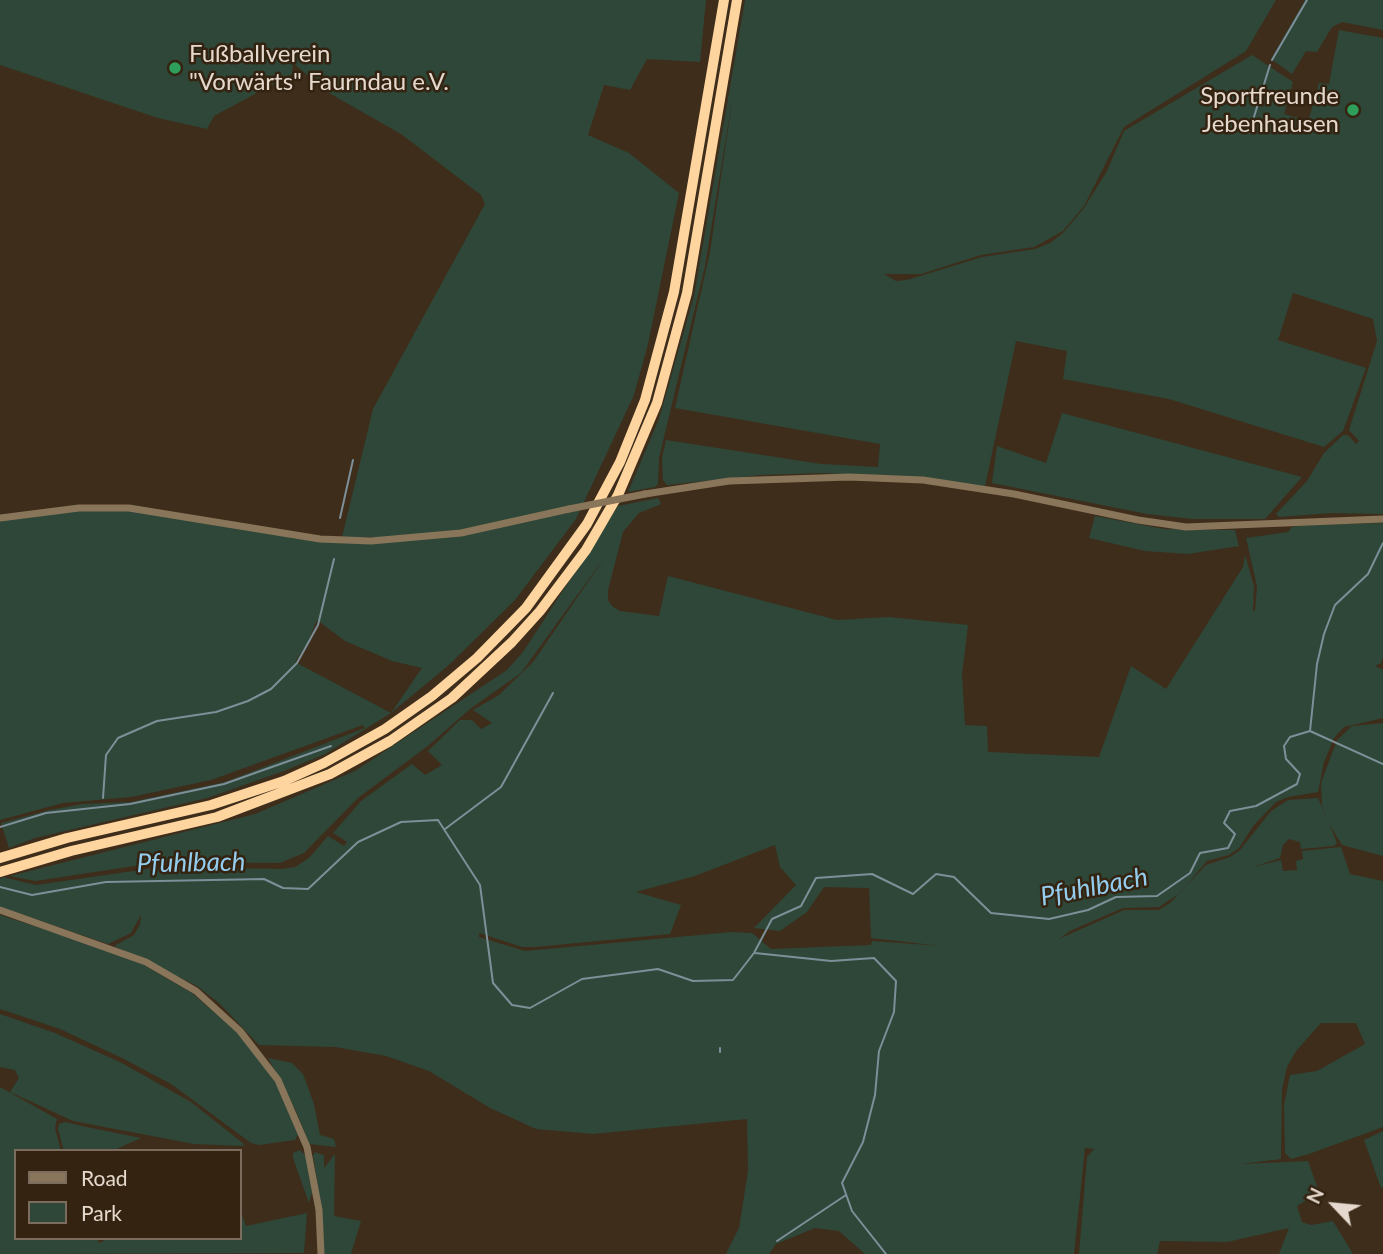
<!DOCTYPE html>
<html>
<head>
<meta charset="utf-8">
<style>
  body { margin:0 }
  #map { position:relative; width:1383px; height:1254px; overflow:hidden; background:#3e2d1b; font-family:Lato,sans-serif }
  canvas { display:block }
  .legend { position:absolute; left:14px; top:1149px; width:228px; height:91px; box-sizing:border-box; background:#342311; border:2px solid #7b6c5d; margin:0; padding:9px 12px; list-style:none; font-size:21px; color:#e5d9ce }
  .legend li { display:flex; align-items:center; gap:14px; height:35px }
  .legend b { width:35px; border:2px solid #7b6c5d }
  .north { position:absolute; left:1299px; top:1170px; width:70px; height:70px; -webkit-text-stroke:5px #342311; paint-order:stroke; rotate:296deg; font-size:19px; font-weight:700; line-height:28px; text-align:center; color:#e5d9ce }
  .north::after { content:''; display:block; margin:auto; width:24px; height:32px; background:#e5d9ce; clip-path:polygon(50% 0,100% 100%,50% 72%,0 100%) }
</style>
</head>
<body>
<div id="map">
<canvas width="1383" height="1254"></canvas>
<ul class="legend">
<li><b style="height:9px;background:#897559"></b>Road</li>
<li><b style="height:19px;background:#2e4738"></b>Park</li>
</ul>
<div class="north">N</div>
</div>
<script>
const c = document.querySelector('canvas').getContext('2d');
c.lineJoin = 'round';
function fillPath(path, color) {
  c.fillStyle = color;
  c.fill(path, 'evenodd');
}
function toPath(rows) {
  const path = new Path2D();
  for (const r of rows) {
    path.moveTo(r[0], r[1]);
    for (let i = 2; i < r.length; i += 2) path.lineTo(r[i], r[i + 1]);
  }
  return path;
}
function trace(path, color, width, dash) {
  c.strokeStyle = color;
  c.lineWidth = width;
  c.lineCap = dash ? 'butt' : 'round';
  c.setLineDash(dash || []);
  c.stroke(path);
}
function write(font, color, halo, rows, align = 'center') {
  c.font = font + ' Lato,sans-serif';
  c.lineWidth = 5;
  c.setLineDash([]);
  c.textBaseline = 'middle';
  c.strokeStyle = halo;
  c.fillStyle = color;
  for (const [text, x, y, turn = 0] of rows) {
    c.save();
    c.translate(x, y);
    c.rotate((+turn || 0) * Math.PI / 180);
    c.textAlign = isNaN(turn) ? turn : align;
    if (halo) c.strokeText(text, 0, 0);
    c.fillText(text, 0, 0);
    c.restore();
  }
}
fillPath(toPath([
  [0,0,706,0,700,62,647,59,630,90,604,85,588,135,629,153,679,193,648,344,634,395,576,519,515,600,450,664,391,713,325,754,284,771,207,798,35,838,9,848,1,823,50,810,82,804,131,802,225,782,365,728,363,725,211,780,131,797,63,803,0,820,0,518,29,513,129,508,335,540,381,537,342,537,373,409,485,204,481,195,401,134,329,93,293,63,292,74,214,116,207,129,158,118,0,65],
  [317,620,345,641,392,661,422,668,391,713,295,662,308,642],
  [745,0,1276,0,1246,51,1124,127,1084,206,1063,231,1034,247,981,255,921,274,884,274,896,281,907,280,982,257,1035,249,1050,243,1063,233,1084,208,1107,171,1124,131,1252,55,1293,82,1284,114,1299,118,1296,131,1305,132,1319,83,1329,84,1339,30,1383,38,1383,514,1331,513,1279,517,1276,514,1307,481,1324,453,1343,435,1348,435,1356,444,1359,441,1349,430,1377,341,1373,319,1293,293,1278,340,1366,368,1343,431,1324,447,1169,399,1063,379,1067,351,1016,341,985,486,908,477,822,473,761,475,667,485,663,480,662,458,666,440,821,464,878,467,880,444,675,408,710,252,733,95,705,266,659,458,658,484,655,487,628,492,659,419,694,296],
  [1305,0,1383,0,1383,30,1342,22,1332,27,1317,52,1306,51,1292,74,1271,59],
  [1062,413,1302,477,1265,519,1192,519,1147,514,992,483,997,446,1046,463],
  [658,498,661,504,639,513,623,532,608,590,608,600,612,606,620,611,659,616,668,576,837,620,889,617,968,625,962,675,965,725,987,726,988,752,1099,757,1131,666,1166,689,1243,567,1245,555,1254,586,1253,611,1255,611,1257,586,1246,538,1288,532,1292,527,1306,525,1383,523,1383,657,1381,663,1375,666,1383,670,1383,718,1344,727,1334,738,1324,762,1318,792,1288,797,1276,802,1254,825,1239,848,1229,855,1207,861,1180,893,1159,907,1123,908,1070,931,1059,939,1124,910,1159,910,1170,903,1206,865,1230,857,1240,850,1271,811,1288,800,1318,798,1329,823,1322,806,1321,783,1337,740,1352,726,1383,723,1383,856,1342,845,1330,825,1337,843,1334,846,1301,849,1300,842,1289,839,1283,845,1280,858,1253,867,1281,860,1283,871,1297,870,1296,861,1303,859,1302,851,1341,847,1350,874,1383,881,1383,1127,1309,1154,1291,1159,1285,1153,1284,1105,1290,1075,1317,1071,1365,1044,1356,1023,1321,1023,1296,1051,1287,1067,1282,1089,1281,1159,1241,1164,1308,1161,1319,1192,1297,1206,1302,1222,1311,1225,1333,1221,1353,1254,1279,1254,1289,1228,1227,1242,1160,1241,1157,1254,1079,1254,1087,1157,1094,1149,1085,1148,1074,1254,865,1254,839,1231,815,1228,776,1244,769,1254,726,1254,739,1228,748,1171,747,1119,593,1134,536,1129,490,1108,429,1071,386,1056,335,1047,259,1045,219,1003,197,986,114,946,134,935,140,924,141,915,131,933,108,944,0,907,0,879,3,877,36,885,161,867,283,869,295,867,309,858,328,836,344,846,347,842,333,833,361,801,412,764,425,775,442,765,428,751,460,720,472,720,481,729,492,723,473,710,499,695,533,662,607,554,521,673,470,709,429,745,358,798,304,853,280,863,161,862,35,881,10,876,255,814,355,771,507,670,523,652,618,506],
  [775,845,780,867,796,885,754,928,780,931,807,912,824,887,869,888,871,938,942,946,872,941,871,945,771,949,752,933,732,932,525,951,479,937,479,933,522,947,536,947,670,934,681,905,636,892,695,876],
  [1095,516,1164,529,1235,530,1239,546,1188,554,1145,551,1089,538],
  [0,915,105,949,144,965,192,993,237,1032,258,1056,277,1085,299,1133,295,1140,259,1145,251,1143,171,1084,124,1059,60,1029,0,1009],
  [0,1014,55,1033,122,1063,191,1102,244,1144,243,1146,194,1144,73,1121,10,1092,19,1078,15,1070,0,1067],
  [268,1058,292,1063,303,1074,314,1104,320,1135,334,1139,336,1147,309,1144,295,1109],
  [0,1087,57,1119,55,1128,61,1151,16,1151,16,1238,97,1238,99,1243,110,1238,240,1238,240,1210,246,1226,307,1213,304,1253,0,1254],
  [65,1122,82,1126,141,1138,112,1151,64,1151,58,1129,59,1124],
  [1383,1131,1383,1187,1381,1188,1364,1140],
  [300,1150,306,1156,313,1189,309,1203,293,1158,293,1153],
  [315,1152,324,1155,324,1168,335,1154,334,1216,361,1221,351,1254,323,1254,321,1206,313,1156]
]), '#2e4738');
trace(toPath([
  [1272,60,1307,0],
  [1249,133,1270,65],
  [340,518,353,460],
  [1310,731,1317,664,1324,634,1335,605,1368,574,1383,543],
  [103,798,106,755,118,738,157,721,216,712,248,701,271,689,297,663,318,625,334,559],
  [0,827,46,813,130,804,224,784,331,746],
  [445,829,501,787,553,693],
  [0,887,32,895,106,882,264,879,283,888,308,889,358,842,401,822,438,820,480,885,493,983,512,1005,530,1008,582,979,658,969,693,981,733,980,754,953,772,919,801,906,816,878,872,874,913,894,936,874,954,877,991,913,1049,919,1088,910,1116,897,1157,896,1190,873,1200,853,1228,848,1235,834,1224,823,1230,811,1256,806,1297,784,1300,774,1286,759,1284,746,1290,737,1310,731,1383,764],
  [755,953,831,961,874,958,896,981,894,1012,879,1051,875,1095,863,1142,842,1183,852,1211,886,1254],
  [720,1048,720,1052],
  [777,1241,846,1195]
]), '#7d8f98', 2);
trace(toPath([
  [645,494,729,481,849,477,923,480,1014,494,1138,520,1186,527,1383,519],
  [0,518,79,508,129,508,320,539,371,541,461,533,569,509],
  [0,910,146,962,196,991,240,1031,278,1080,307,1147,319,1210,321,1254]
]), '#897559', 7);
trace(toPath([
  [0,858,67,838,211,805,284,781,324,763,385,729,432,696,477,658,526,608,587,524,620,462,645,400,674,292,724,0],
  [0,872,71,851,217,817,330,774,390,741,452,698,512,642,540,611,586,550,618,495,657,403,687,293,737,0]
]), '#fed59e', 10);
trace(toPath([
  [569,509,645,494]
]), '#897559', 7);
for (const [x, y, r, color] of [
  [175,68,7,"#2e9e5b"],
  [1353,110,7,"#2e9e5b"]
]) {
  const dot = new Path2D();
  dot.arc(x, y, r, 0, 2 * Math.PI);
  c.fillStyle = color;
  c.fill(dot);
  trace(dot, '#342311', 2.5);
}
write('24px', '#e5d9ce', '#342311', [
  ["Fußballverein",189,54],
  ["\"Vorwärts\" Faurndau e.V.",189,82],
  ["Sportfreunde",1339,96,"right"],
  ["Jebenhausen",1339,124,"right"]
], 'left');
write('italic 26px', '#93cced', '#342311', [
  ["Pfuhlbach",191,863,-1],
  ["Pfuhlbach",1094,887,-11]
]);
</script>
</body>
</html>
